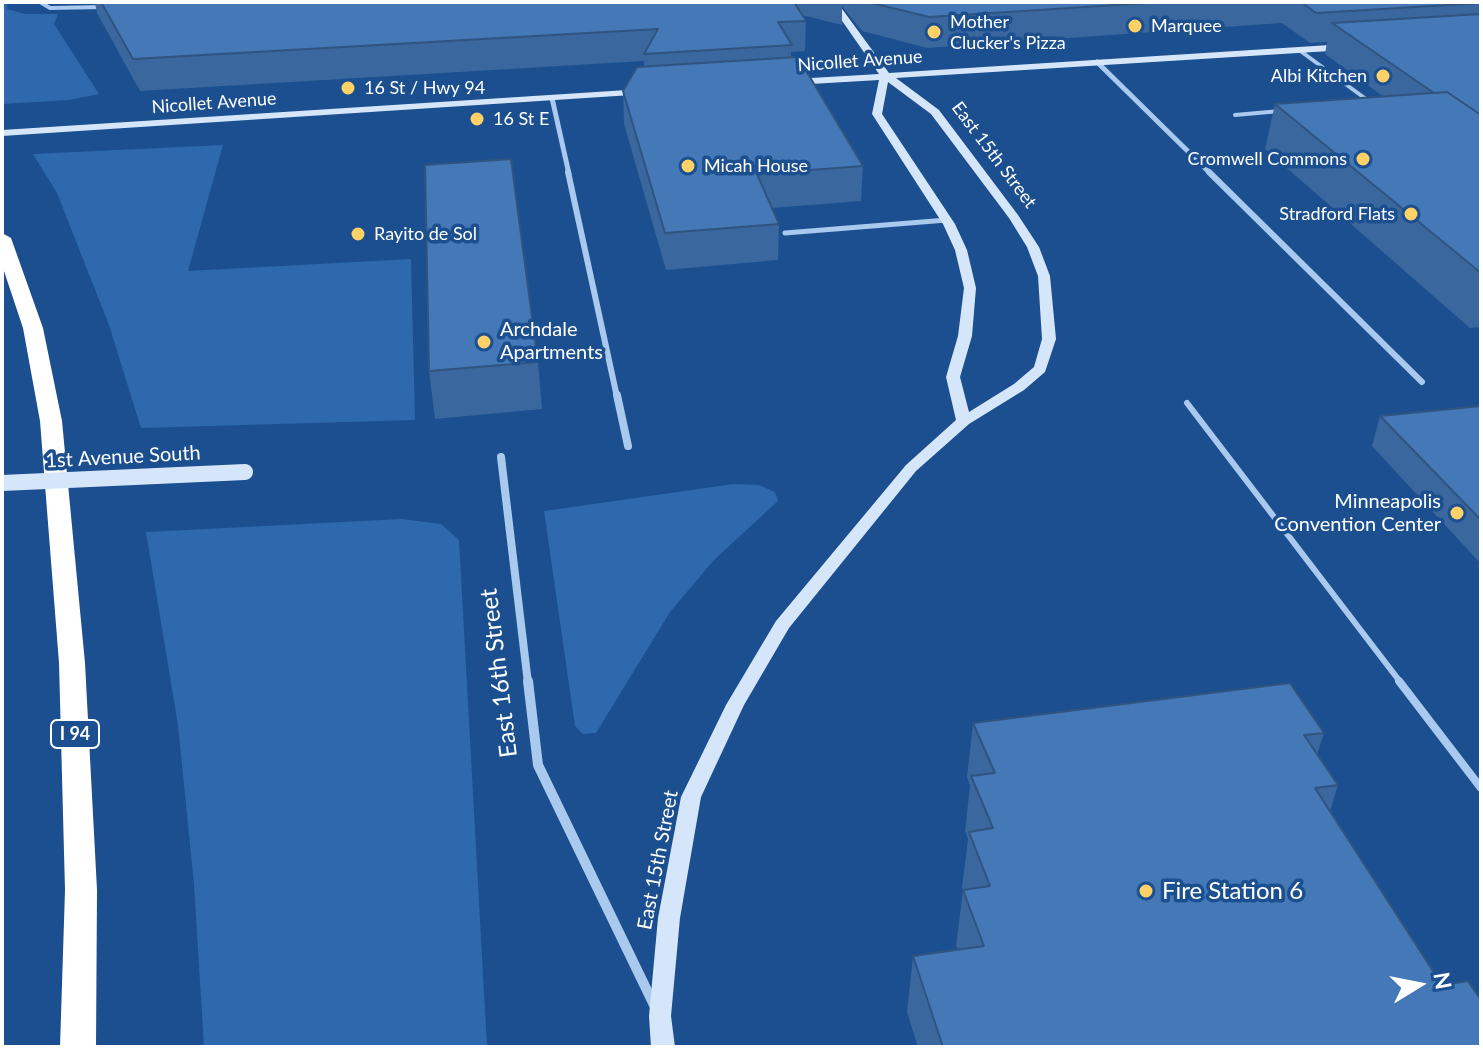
<!DOCTYPE html>
<html>
<head>
<meta charset="utf-8">
<style>
  body { margin:0 }
  #map { position:relative; width:1483px; height:1049px; overflow:hidden; background:#1b4f8f; font-family:Lato,sans-serif }
  canvas { display:block }
  .frame { position:absolute; inset:0; border:4px solid #fff; pointer-events:none }
  .north { position:absolute; left:1379px; top:945px; width:80px; height:80px; -webkit-text-stroke:6px #1b4f8f; paint-order:stroke; rotate:80deg; font-size:22px; font-weight:700; line-height:32px; text-align:center; color:#fff }
  .north::after { content:''; display:block; margin:auto; width:28px; height:36px; background:#fff; clip-path:polygon(50% 0,100% 100%,50% 72%,0 100%) }
</style>
</head>
<body>
<div id="map">
<canvas width="1483" height="1049"></canvas>
<div class="frame"></div>
<div class="north">N</div>
</div>
<script>
const c = document.querySelector('canvas').getContext('2d');
c.lineJoin = 'round';
function fillPath(path, color) {
  c.fillStyle = color;
  c.fill(path, 'evenodd');
}
function toPath(rows) {
  const path = new Path2D();
  for (const r of rows) {
    path.moveTo(r[0], r[1]);
    for (let i = 2; i < r.length; i += 2) path.lineTo(r[i], r[i + 1]);
  }
  return path;
}
function trace(path, color, width, dash) {
  c.strokeStyle = color;
  c.lineWidth = width;
  c.lineCap = dash ? 'butt' : 'round';
  c.setLineDash(dash || []);
  c.stroke(path);
}
function write(font, color, halo, rows, align = 'center') {
  c.font = font + ' Lato,sans-serif';
  c.lineWidth = 7;
  c.setLineDash([]);
  c.textBaseline = 'middle';
  c.strokeStyle = halo;
  c.fillStyle = color;
  for (const [text, x, y, turn = 0] of rows) {
    c.save();
    c.translate(x, y);
    c.rotate((+turn || 0) * Math.PI / 180);
    c.textAlign = isNaN(turn) ? turn : align;
    if (halo) c.strokeText(text, 0, 0);
    c.fillText(text, 0, 0);
    c.restore();
  }
}
fillPath(toPath([
  [2,2,8,2,7,9,25,14,58,14,54,24,99,94,69,100,2,104],
  [223,145,188,271,411,259,415,420,141,428,109,325,57,193,33,154],
  [733,484,759,485,775,492,778,501,714,560,670,612,596,733,583,734,575,726,544,511],
  [402,519,441,524,459,540,487,1047,204,1047,194,884,178,725,146,532]
]), '#2e69ad');
trace(toPath([
  [40,2,50,8,103,7],
  [1299,50,1370,102],
  [1235,115,1280,111]
]), '#a9c9ee', 4);
trace(toPath([
  [785,233,947,220]
]), '#a9c9ee', 5);
trace(toPath([
  [1187,403,1401,683]
]), '#a9c9ee', 6);
trace(toPath([
  [1399,681,1481,788]
]), '#a9c9ee', 8);
trace(toPath([
  [1097,62,1211,174],
  [552,98,569,174]
]), '#a9c9ee', 5);
trace(toPath([
  [568,172,617,397],
  [1209,172,1422,382]
]), '#a9c9ee', 6);
trace(toPath([
  [617,395,628,446],
  [501,457,528,683]
]), '#a9c9ee', 8);
trace(toPath([
  [528,681,538,765,655,1007]
]), '#a9c9ee', 10);
fillPath(toPath([
  [829,2,837,2,889,73,1346,44,1351,47,1346,50,896,78,939,110,1018,215,1039,247,1050,276,1056,339,1045,372,1024,390,969,424,916,471,789,628,744,705,701,797,680,918,671,1016,675,1047,651,1047,649,1016,658,918,681,797,726,705,776,621,906,465,956,420,946,377,958,336,964,288,955,250,943,224,872,114,879,80,794,85,789,82,794,79,879,74,829,2],
  [888,82,931,114,1009,218,1027,247,1038,276,1042,339,1034,367,1014,384,969,412,960,377,972,336,976,288,967,250,955,224,882,114,888,82],
  [643,89,647,90,647,94,2,136,2,130,643,89]
]), '#d6e6fa');
fillPath(toPath([
  [2,233,11,238,43,328,62,421,85,663,97,890,96,1047,60,1047,65,890,59,663,40,421,23,328,2,265,2,233]
]), '#fff');
trace(toPath([
  [2,483,245,472]
]), '#d6e6fa', 16);
fillPath(toPath([
  [92,2,1481,2,1481,327,1470,328,1265,149,1275,104,1384,97,1325,54,1327,42,1310,43,1282,23,927,48,862,31,842,6,842,25,802,15,806,21,805,51,791,52,791,57,863,166,861,201,772,208,779,224,778,260,666,270,624,124,623,91,644,66,644,61,140,91,97,13,95,3],
  [538,362,542,409,435,419,429,371],
  [1481,406,1481,564,1372,446,1380,416],
  [973,723,1324,733,1317,755,1338,785,1330,811,1481,1047,918,1047,907,1012,913,956,958,949,956,946,963,891,962,887,968,839,965,831,970,786,967,777]
]), '#3a679d');
const building = toPath([
  [101,2,794,2,806,21,778,22,792,45,644,54,658,29,133,59,101,2],
  [868,2,1163,2,929,17,868,2],
  [1301,2,1481,2,1481,3,1316,13,1301,2],
  [1481,14,1481,115,1447,92,1434,93,1332,23,1481,14],
  [798,57,863,166,757,174,779,224,665,233,623,91,637,67,798,57],
  [1447,92,1481,115,1481,273,1275,104,1447,92],
  [511,159,538,362,429,371,425,165,511,159],
  [1481,406,1481,520,1380,416,1481,406],
  [1290,683,1324,733,1304,735,1338,785,1315,788,1442,985,1468,981,1479,997,1481,997,1481,1047,943,1047,913,956,984,946,963,890,990,886,969,832,993,828,971,776,995,773,973,723,1290,683]
]);
fillPath(building, '#4478b7');
trace(building, '#305480', 2);
for (const [x, y, r, color] of [
  [1135,26,8,"#ffd166"],
  [934,32,8,"#ffd166"],
  [1383,76,8,"#ffd166"],
  [348,88,8,"#ffd166"],
  [477,119,8,"#ffd166"],
  [1363,159,8,"#ffd166"],
  [688,166,8,"#ffd166"],
  [1411,214,8,"#ffd166"],
  [358,234,8,"#ffd166"],
  [484,342,8,"#ffd166"],
  [1457,513,8,"#ffd166"],
  [1146,891,8,"#ffd166"]
]) {
  const dot = new Path2D();
  dot.arc(x, y, r, 0, 2 * Math.PI);
  c.fillStyle = color;
  c.fill(dot);
  trace(dot, '#1b4f8f', 3);
}
write('18px', '#fff', '#1b4f8f', [
  ["Mother",950,22],
  ["Clucker's Pizza",950,43],
  ["Marquee",1151,26],
  ["Albi Kitchen",1367,76,"right"],
  ["16 St / Hwy 94",364,88],
  ["16 St E",493,119],
  ["Cromwell Commons",1347,159,"right"],
  ["Micah House",704,166],
  ["Stradford Flats",1395,214,"right"],
  ["Rayito de Sol",374,234]
], 'left');
write('18px', '#fff', '#1b4f8f', [
  ["Nicollet Avenue",860,61,-4],
  ["Nicollet Avenue",214,103,-4],
  ["East 15th Street",994,155,53]
]);
for (const [x, y, w] of [
  [75,734,48]
]) {
  const box = new Path2D();
  box.roundRect(x - w / 2, y - 14, w, 28, 6);
  c.fillStyle = '#1b4f8f';
  c.fill(box);
  trace(box, '#fff', 2);
}
write('bold 18px', '#fff', null, [
  ["I 94",75,734]
]);
write('20px', '#fff', '#1b4f8f', [
  ["Archdale",500,330],
  ["Apartments",500,353],
  ["Minneapolis",1441,502,"right"],
  ["Convention Center",1441,525,"right"]
], 'left');
write('20px', '#fff', '#1b4f8f', [
  ["1st Avenue South",123,457,-3],
  ["East 15th Street",658,860,-79]
]);
write('24px', '#fff', '#1b4f8f', [
  ["East 16th Street",499,673,-97]
]);
write('24px', '#fff', '#1b4f8f', [
  ["Fire Station 6",1162,891]
], 'left');
</script>
</body>
</html>
